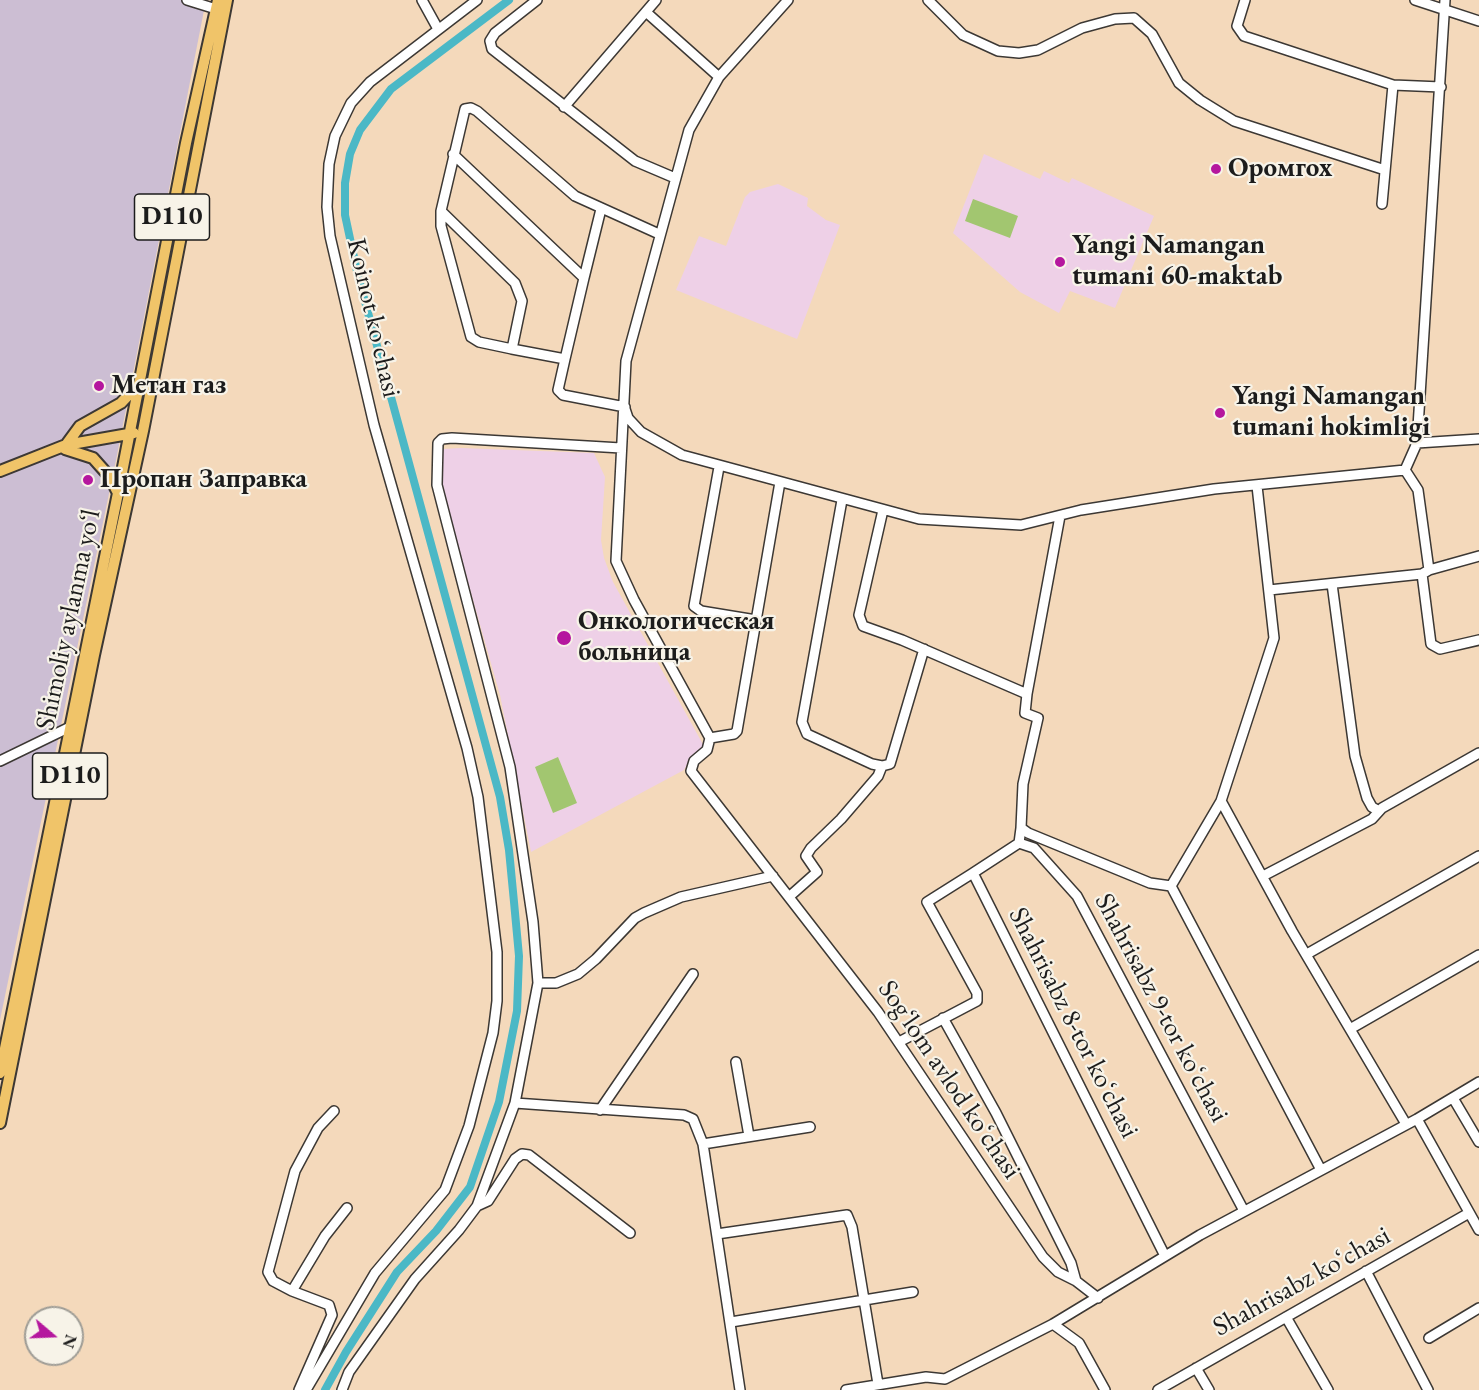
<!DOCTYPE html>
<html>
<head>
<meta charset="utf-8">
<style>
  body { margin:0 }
  #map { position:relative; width:1479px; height:1390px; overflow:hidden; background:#f4d9bb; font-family:"EB Garamond",serif }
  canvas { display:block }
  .north { position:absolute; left:24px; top:1306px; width:60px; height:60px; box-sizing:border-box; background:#f7f3e8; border:2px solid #9f9d96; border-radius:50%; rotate:109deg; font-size:16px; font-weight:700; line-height:24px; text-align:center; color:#1c1c1c }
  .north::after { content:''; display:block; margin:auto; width:21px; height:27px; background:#b5179e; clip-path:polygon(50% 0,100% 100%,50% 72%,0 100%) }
</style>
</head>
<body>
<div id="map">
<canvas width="1479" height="1390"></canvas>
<div class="north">N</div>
</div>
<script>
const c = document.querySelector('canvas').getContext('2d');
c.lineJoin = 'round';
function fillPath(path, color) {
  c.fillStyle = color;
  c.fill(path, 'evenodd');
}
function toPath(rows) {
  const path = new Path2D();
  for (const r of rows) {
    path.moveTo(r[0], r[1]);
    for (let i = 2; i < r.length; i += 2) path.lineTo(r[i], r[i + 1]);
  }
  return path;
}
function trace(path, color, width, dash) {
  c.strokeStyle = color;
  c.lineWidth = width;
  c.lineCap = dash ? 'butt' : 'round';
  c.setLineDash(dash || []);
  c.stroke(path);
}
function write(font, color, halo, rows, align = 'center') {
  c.font = font + ' "EB Garamond",serif';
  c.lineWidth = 4.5;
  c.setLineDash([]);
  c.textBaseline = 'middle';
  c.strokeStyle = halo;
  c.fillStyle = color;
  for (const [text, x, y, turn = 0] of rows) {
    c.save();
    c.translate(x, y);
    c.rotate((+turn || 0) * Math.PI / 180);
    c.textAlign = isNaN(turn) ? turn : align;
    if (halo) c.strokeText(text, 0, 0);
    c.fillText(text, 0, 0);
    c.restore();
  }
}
fillPath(toPath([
  [984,154,1040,179,1044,171,1069,183,1072,178,1154,216,1115,308,1070,291,1059,313,1020,292,953,233],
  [778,184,808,198,807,206,826,220,840,225,797,339,676,290,699,236,726,246,745,197,750,192],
  [461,448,594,453,605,477,601,540,604,558,613,582,705,748,689,761,684,770,531,852,500,695,440,484,443,449]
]), '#eed0e7');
fillPath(toPath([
  [0,0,206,0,117,455,0,1020]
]), '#ccbed3');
fillPath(toPath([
  [973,199,1018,216,1010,238,965,221],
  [558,757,577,803,553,813,535,767]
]), '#a2c670');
trace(toPath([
  [325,1390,346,1352,397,1272,436,1231,470,1187,499,1102,517,1011,519,956,514,902,509,850,500,797,358,276,345,215,345,183,350,154,360,130,391,89,509,0]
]), '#4bb8c6', 8);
const minor = toPath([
  [187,0,216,9],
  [422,0,438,29],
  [537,0,495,33,490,41,492,49,635,161,675,178],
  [788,0,719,77,689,130,626,361,616,561,634,600,710,738,707,750,694,761,691,771,878,1012,1043,1257,1058,1272,1076,1281,1098,1298],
  [928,0,963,35,998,51,1019,53,1038,50,1082,28,1115,19,1134,18,1152,34,1179,83,1200,100,1234,121,1385,170],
  [1245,0,1237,26,1244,36,1393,85],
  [1415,0,1479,21],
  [646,12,719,77],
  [564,107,656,0],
  [453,154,584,278,565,359],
  [1382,204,1393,85,1441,87],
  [441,211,441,226,471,337,479,342,512,349],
  [584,278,601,209],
  [625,407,563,395,558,390,565,359,512,349,522,301,515,283,441,211,465,109,471,108,477,111,575,196,659,234],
  [625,409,628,418,641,432,682,455,919,519,1021,525,1081,510,1214,489,1405,470,1417,443,1445,0],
  [1417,443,1479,439],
  [719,467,694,606,701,611,756,620],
  [1405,470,1418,490,1429,570],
  [842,500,802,722,807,734,872,764,882,766,890,764,924,649],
  [883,510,859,615,863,626,902,640,1027,694],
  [1060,516,1027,694,1025,713,1038,718,1023,784,1021,828,1028,833,1150,883,1171,886],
  [1422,574,1431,644,1440,649,1479,640],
  [1332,584,1355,756,1367,798,1372,807,1379,811],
  [1269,590,1422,574,1429,570,1479,556],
  [710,738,734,734,737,731,780,482],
  [0,761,70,727],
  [1221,801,1292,931,1406,1124],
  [1021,828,1019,843,973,873,1165,1256],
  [1019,843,1034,848,1077,896,1244,1211],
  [1263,876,1372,819,1382,808,1479,753],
  [1171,886,1221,801,1274,638,1257,486],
  [1171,886,1321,1170],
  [790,896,817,872,806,856,811,848,841,819,878,776,882,766],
  [1307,954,1479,856],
  [538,983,556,983,578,974,596,959,635,918,644,913,681,897,773,876],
  [943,1018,996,1113,1071,1263,1076,1281],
  [1350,1029,1479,955],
  [899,1042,977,1001,977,993,927,902,973,873],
  [736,1062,749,1136],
  [1453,1098,1479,1142],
  [515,1103,684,1115,693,1119,703,1144,740,1390],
  [600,1110,693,974],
  [1417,1119,1479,1230],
  [703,1144,810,1127],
  [477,1206,488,1201,515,1159,522,1154,529,1155,630,1233],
  [717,1234,847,1215,852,1227,878,1384],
  [1366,1271,1428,1390],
  [292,1291,273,1281,268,1272,295,1171,318,1128,334,1111],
  [1286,1317,1328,1390],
  [731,1322,913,1292],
  [1053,1324,1079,1343,1105,1390],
  [1429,1338,1479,1308],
  [1196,1368,1209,1390],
  [299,1390,332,1315,329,1305,292,1291,325,1236,347,1208],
  [306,1390,375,1273,445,1190,469,1126,493,1033,497,1001,497,952,478,797,467,748,374,425,330,236,327,207,329,164,335,136,351,103,370,82,477,0],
  [342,1390,349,1372,415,1279,459,1230,477,1206,515,1103,538,983,533,922,510,767,437,485,438,443,442,439,452,438,621,448],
  [846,1390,926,1377,945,1379,1053,1324,1200,1235,1417,1119,1479,1082],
  [1158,1390,1469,1213]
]);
const major = toPath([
  [66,445,80,426,121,403,139,384],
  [65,449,93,458,109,476,118,493],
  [0,471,66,445,134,433],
  [0,1073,118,493,186,143,218,0],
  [0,1123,94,655,143,431,227,0]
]);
trace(minor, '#3c3834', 12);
trace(major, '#3c3834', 14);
trace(minor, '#fff', 9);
trace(major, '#f0c469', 10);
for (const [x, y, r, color] of [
  [1216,169,6,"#b5179e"],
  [1060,262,6,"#b5179e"],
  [99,386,6,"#b5179e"],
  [1220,413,6,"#b5179e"],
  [88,480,6,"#b5179e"],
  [564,638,8,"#b5179e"]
]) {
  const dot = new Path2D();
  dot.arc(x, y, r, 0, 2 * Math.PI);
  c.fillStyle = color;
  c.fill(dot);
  trace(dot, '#f7f3e8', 2);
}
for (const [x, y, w] of [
  [172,217,75],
  [70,776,75]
]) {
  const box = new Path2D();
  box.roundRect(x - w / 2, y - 23, w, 46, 4.5);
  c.fillStyle = '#f7f3e8';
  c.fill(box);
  trace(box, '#1c1c1c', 1.5);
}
write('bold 26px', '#1c1c1c', null, [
  ["D110",172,217],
  ["D110",70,776]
]);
write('bold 27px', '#1c1c1c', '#f7f3e8', [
  ["Оромгох",1228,169],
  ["Yangi Namangan",1072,246],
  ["tumani 60-maktab",1072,277],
  ["Метан газ",111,386],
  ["Yangi Namangan",1232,397],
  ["tumani hokimligi",1232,428],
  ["Пропан Заправка",100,480],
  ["Онкологическая",578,622],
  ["больница",578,653]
], 'left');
write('27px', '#1c1c1c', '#f7f3e8', [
  ["Koinot koʻchasi",373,318,77],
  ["Shimoliy aylanma yoʻl",69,620,-78],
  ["Shahrisabz 9-tor koʻchasi",1161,1008,62],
  ["Shahrisabz 8-tor koʻchasi",1073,1023,63],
  ["Sogʻlom avlod koʻchasi",949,1080,56],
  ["Shahrisabz koʻchasi",1302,1282,-29]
]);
</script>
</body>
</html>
